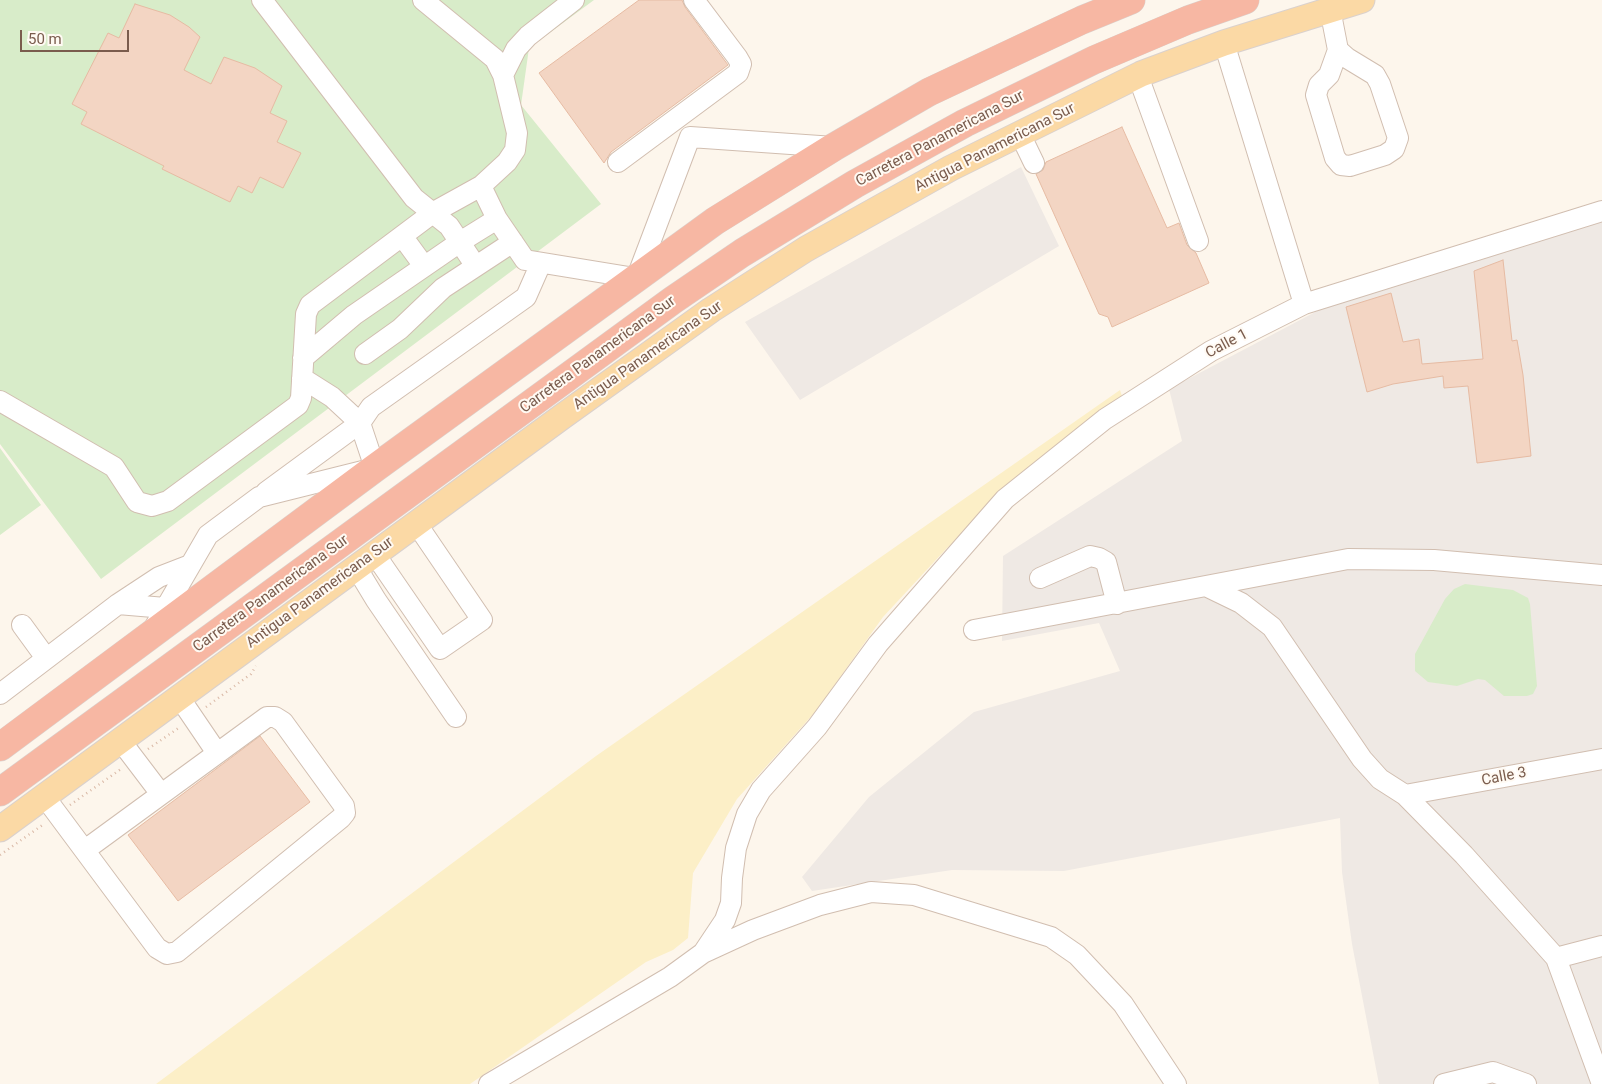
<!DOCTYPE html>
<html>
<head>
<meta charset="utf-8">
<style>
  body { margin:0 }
  #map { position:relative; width:1602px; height:1084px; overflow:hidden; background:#fdf6ec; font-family:Roboto,sans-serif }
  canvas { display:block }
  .scale { position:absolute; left:20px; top:30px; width:109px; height:22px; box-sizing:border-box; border:2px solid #7a5c4d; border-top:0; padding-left:6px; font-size:15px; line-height:18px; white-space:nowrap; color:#7a5c4d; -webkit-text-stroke:4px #fffaf3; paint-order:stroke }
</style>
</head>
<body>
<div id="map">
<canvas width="1602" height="1084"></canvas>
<div class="scale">50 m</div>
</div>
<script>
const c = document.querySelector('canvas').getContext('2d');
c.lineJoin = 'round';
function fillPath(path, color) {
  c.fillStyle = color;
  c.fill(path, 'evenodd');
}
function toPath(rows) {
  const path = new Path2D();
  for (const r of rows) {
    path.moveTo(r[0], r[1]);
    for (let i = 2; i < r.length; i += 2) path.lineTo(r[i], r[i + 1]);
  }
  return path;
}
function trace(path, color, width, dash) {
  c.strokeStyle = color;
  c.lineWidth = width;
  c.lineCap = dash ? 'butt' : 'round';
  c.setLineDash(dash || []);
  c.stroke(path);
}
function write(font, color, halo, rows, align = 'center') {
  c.font = font + ' Roboto,sans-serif';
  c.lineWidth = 4;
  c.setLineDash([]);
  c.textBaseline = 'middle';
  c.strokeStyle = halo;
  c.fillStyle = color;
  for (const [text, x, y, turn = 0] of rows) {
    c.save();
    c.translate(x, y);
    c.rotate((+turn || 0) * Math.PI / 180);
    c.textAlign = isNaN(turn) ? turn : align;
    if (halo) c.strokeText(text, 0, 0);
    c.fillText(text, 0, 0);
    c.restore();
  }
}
fillPath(toPath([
  [1021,167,1059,246,800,400,745,322],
  [1602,218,1602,1084,1379,1084,1352,944,1342,872,1340,818,1064,871,952,870,812,891,802,877,869,797,974,712,1120,671,1099,623,1002,641,1003,556,1182,441,1169,389,1340,299]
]), '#efe9e4');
fillPath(toPath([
  [0,0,594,0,529,48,521,105,601,204,101,579,0,444],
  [0,448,41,505,0,535],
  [1465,584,1513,590,1528,598,1530,604,1537,686,1533,694,1527,696,1504,696,1485,680,1478,679,1457,686,1428,682,1415,671,1415,654,1445,599,1454,589]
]), '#d8ecc9');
fillPath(toPath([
  [1120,390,1124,402,1082,431,947,548,883,617,816,711,737,799,693,873,688,938,673,950,646,962,470,1084,156,1084,596,756]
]), '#fcefc7');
const building = toPath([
  [639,0,682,0,685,7,728,65,611,152,604,163,539,73,639,0],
  [135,4,170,15,189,27,200,37,184,70,211,84,224,57,255,68,282,86,270,113,287,121,277,142,301,153,283,188,260,177,252,193,238,186,230,202,162,169,164,166,81,124,87,112,72,104,108,33,119,38,135,4],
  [1122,127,1167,228,1179,223,1187,245,1196,253,1209,283,1112,327,1108,317,1099,314,1036,174,1043,170,1046,162,1122,127],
  [1503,260,1512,341,1517,340,1523,375,1531,456,1477,463,1468,386,1444,388,1443,376,1393,384,1367,392,1346,307,1391,293,1403,342,1419,339,1422,364,1483,359,1474,271,1503,260],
  [260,736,310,802,178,901,128,835,260,736]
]);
fillPath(building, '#f3d5c3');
trace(building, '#e6bba3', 1);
const minor = toPath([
  [262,0,414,198,449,226,475,265],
  [423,0,495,59,503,75,517,133,515,150,507,162,481,186,497,219,525,260,635,278],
  [1330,9,1338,50,1329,75,1319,85,1316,95,1335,158,1341,165,1350,166,1385,155,1394,149,1398,138,1380,84,1375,75,1347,58,1338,50],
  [1224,43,1304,304],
  [503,75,516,49,528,36,574,0],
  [1138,76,1198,241],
  [1020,134,1034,163],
  [618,162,738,73,741,64,737,57,694,0],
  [402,236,424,266],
  [637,277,690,137,834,147],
  [365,354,400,329,443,288,513,242],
  [303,358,354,315,460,242,497,219],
  [0,401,114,467,137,502,152,506,168,501,298,405,301,398,306,314,310,305,434,212,481,186],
  [266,492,360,423,332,397,302,378],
  [374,553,440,649,482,620,416,523],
  [356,567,376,600,456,717],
  [1040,578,1090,556,1099,558,1106,562,1117,604],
  [1208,587,1241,603,1272,627,1362,759,1380,779,1405,795,1464,855,1556,958,1602,1084],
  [118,604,159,577,190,565],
  [22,625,46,658],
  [154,628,208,535,259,497,375,468,360,423,371,407,526,297,541,263],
  [974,630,1348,559,1434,560,1602,575],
  [0,694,118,604,177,609],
  [179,697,217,753],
  [120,740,161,794],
  [1405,795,1602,759],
  [44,796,157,948,167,954,177,952,341,818,345,813,344,806,283,722,275,717,267,717,85,850],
  [703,953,753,930,820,905,871,892,914,895,1051,937,1077,955,1123,1004,1176,1084],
  [1556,958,1602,946],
  [489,1084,670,977,703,953,725,920,731,903,732,878,736,848,747,814,761,790,817,727,878,644,1005,499,1105,419,1211,351,1304,304,1602,211],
  [1444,1084,1493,1072,1526,1084]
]);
const major = toPath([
  [0,829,563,416,711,310,806,249,951,168,1141,74,1224,43,1362,0]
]);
const highway = toPath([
  [0,747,375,468,715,221,834,147,929,92,1082,20,1131,0],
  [0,792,673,300,742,253,855,184,965,123,1094,60,1188,20,1245,0]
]);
trace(minor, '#d1beb0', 22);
trace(major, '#dad1cd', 27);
trace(highway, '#dad1cd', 29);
trace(toPath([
  [206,707,251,674,256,666],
  [148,749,180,727],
  [70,805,121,769],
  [0,855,44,824]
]), '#d9b8a5', 2.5, [1, 4]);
trace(minor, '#fff', 20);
trace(major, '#fbd9a5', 25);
trace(highway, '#f7b7a3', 28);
write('15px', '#7a5c4d', '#fffaf3', [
  ["Carretera Panamericana Sur",940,139,-28],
  ["Antigua Panamericana Sur",995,148,-27],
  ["Calle 1",1227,344,-28],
  ["Carretera Panamericana Sur",598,355,-36],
  ["Antigua Panamericana Sur",648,356,-35],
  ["Antigua Panamericana Sur",320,593,-36],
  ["Carretera Panamericana Sur",271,594,-36],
  ["Calle 3",1504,777,-11]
]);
</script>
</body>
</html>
